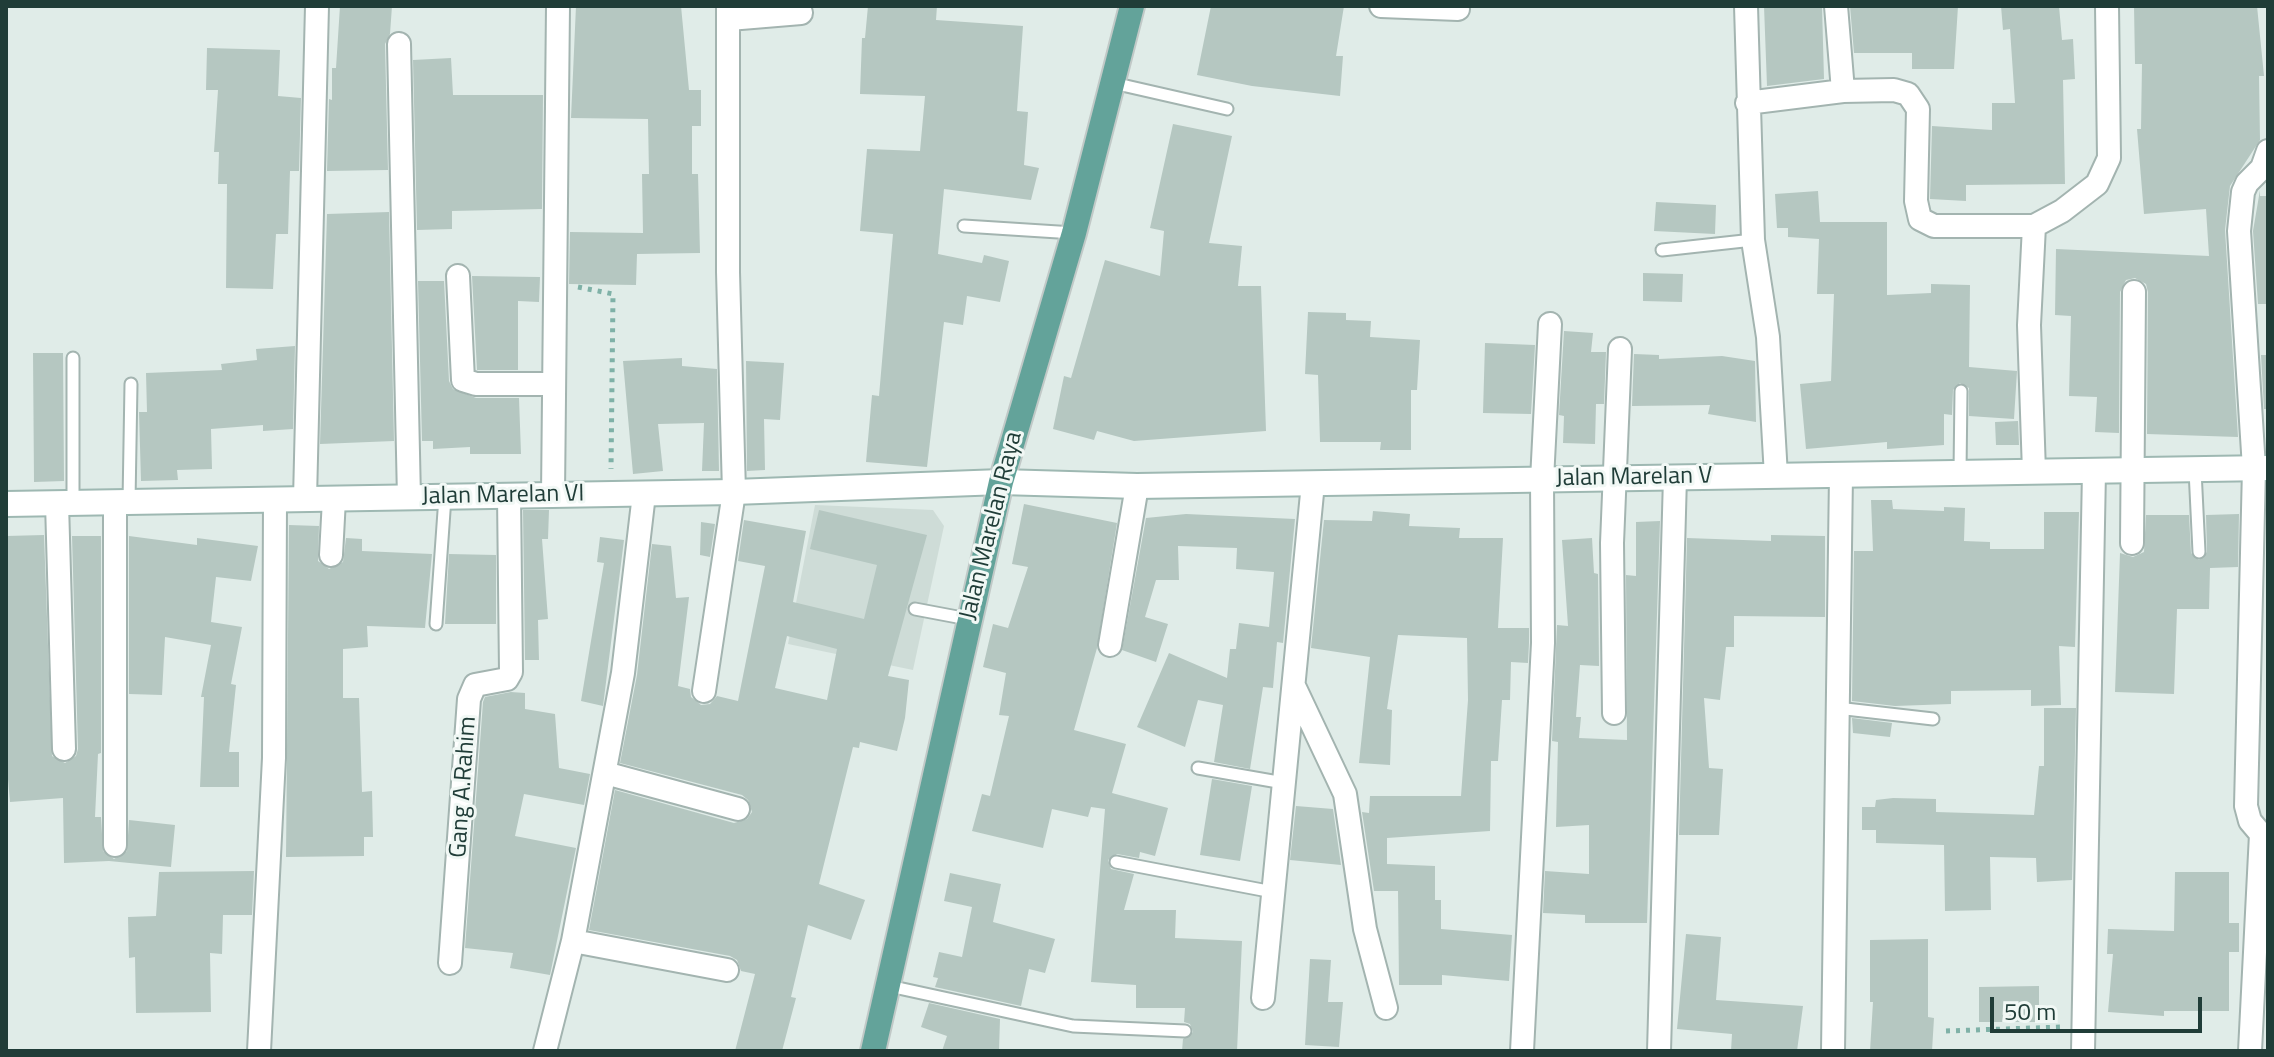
<!DOCTYPE html>
<html>
<head>
<meta charset="utf-8">
<style>
  body { margin:0 }
  #map { position:relative; width:2274px; height:1057px; overflow:hidden; background:#e0ece8; font-family:"Titillium Web",sans-serif }
  canvas { display:block }
  .frame { position:absolute; inset:0; border:8px solid #203d38; pointer-events:none }
  .scale { position:absolute; left:1990px; top:997px; width:212px; height:36px; box-sizing:border-box; border:4px solid #203d38; border-top:0; padding-left:10px; font-size:24px; line-height:28px; white-space:nowrap; color:#203d38; -webkit-text-stroke:6px #f1f8f5; paint-order:stroke }
</style>
</head>
<body>
<div id="map">
<canvas width="2274" height="1057"></canvas>
<div class="frame"></div>
<div class="scale">50 m</div>
</div>
<script>
const c = document.querySelector('canvas').getContext('2d');
c.lineJoin = 'round';
function fillPath(path, color) {
  c.fillStyle = color;
  c.fill(path, 'evenodd');
}
function toPath(rows) {
  const path = new Path2D();
  for (const r of rows) {
    path.moveTo(r[0], r[1]);
    for (let i = 2; i < r.length; i += 2) path.lineTo(r[i], r[i + 1]);
  }
  return path;
}
function trace(path, color, width, dash) {
  c.strokeStyle = color;
  c.lineWidth = width;
  c.lineCap = dash ? 'butt' : 'round';
  c.setLineDash(dash || []);
  c.stroke(path);
}
function write(font, color, halo, rows, align = 'center') {
  c.font = font + ' "Titillium Web",sans-serif';
  c.lineWidth = 6;
  c.setLineDash([]);
  c.textBaseline = 'middle';
  c.strokeStyle = halo;
  c.fillStyle = color;
  for (const [text, x, y, turn = 0] of rows) {
    c.save();
    c.translate(x, y);
    c.rotate((+turn || 0) * Math.PI / 180);
    c.textAlign = isNaN(turn) ? turn : align;
    if (halo) c.strokeText(text, 0, 0);
    c.fillText(text, 0, 0);
    c.restore();
  }
}
fillPath(toPath([
  [815,505,933,510,944,526,913,670,788,644]
]), '#cedcd7');
fillPath(toPath([
  [340,6,392,6,390,34,385,44,388,170,327,171,329,99,332,100,332,68,336,68],
  [576,6,681,6,689,90,701,90,701,126,692,126,692,174,698,174,700,253,637,254,636,285,569,284,570,232,643,233,642,174,649,174,648,119,571,118],
  [868,6,937,6,936,20,1023,26,1017,111,1028,112,1024,165,1039,168,1031,200,944,189,938,254,982,263,984,255,1009,261,1000,302,967,296,963,325,944,322,927,467,866,462,872,395,879,396,893,234,860,231,867,149,920,151,925,96,860,94,862,38,865,38],
  [1211,6,1344,6,1336,56,1343,56,1340,96,1252,86,1197,75],
  [1764,6,1822,6,1824,79,1767,86],
  [1850,6,1958,6,1954,69,1912,69,1912,53,1854,53],
  [2001,6,2059,6,2062,40,2073,39,2075,79,2063,80,2065,184,1966,185,1966,201,1930,199,1932,126,1992,130,1992,103,2015,103,2010,29,2003,30],
  [2134,6,2257,6,2264,76,2259,76,2260,140,2230,186,2225,230,2238,437,2147,434,2148,292,2146,284,2135,278,2126,280,2120,292,2119,433,2095,432,2097,397,2069,396,2071,316,2055,315,2056,249,2209,256,2206,209,2144,214,2137,129,2141,129,2142,64,2135,64],
  [207,48,280,50,278,96,301,98,299,171,290,171,288,234,276,234,273,289,226,288,227,184,218,184,219,152,214,152,218,90,206,90],
  [451,58,453,95,543,95,542,209,452,211,452,229,417,230,413,60],
  [1173,124,1232,136,1209,243,1242,246,1238,286,1261,286,1266,431,1134,441,1097,431,1094,440,1053,429,1064,376,1071,378,1105,260,1160,276,1164,231,1150,228],
  [2260,190,2260,196,2268,196,2268,304,2258,304,2253,231],
  [1818,191,1820,222,1887,222,1887,295,1931,293,1931,284,1970,285,1969,367,2017,371,2014,419,1969,416,1969,388,1960,383,1953,390,1952,415,1944,414,1944,445,1887,449,1887,442,1806,449,1800,384,1831,381,1834,294,1817,294,1819,239,1788,237,1788,228,1777,228,1775,194],
  [1656,202,1716,205,1715,234,1654,231],
  [389,212,394,441,320,444,327,214],
  [1643,273,1683,274,1682,302,1643,301],
  [472,276,540,277,539,302,518,301,518,370,477,370],
  [418,281,444,281,449,381,453,389,476,398,519,398,521,454,470,454,470,447,433,449,433,441,422,441],
  [1308,312,1346,313,1346,320,1371,321,1370,337,1420,340,1417,390,1411,390,1411,450,1380,450,1381,442,1320,442,1318,375,1305,374],
  [1564,331,1593,333,1591,352,1606,352,1604,404,1596,404,1595,444,1563,443,1564,416,1559,415],
  [1485,343,1535,345,1531,414,1483,413],
  [295,346,293,429,263,431,263,425,211,429,212,469,177,470,178,480,141,481,139,412,147,412,146,373,222,370,221,364,257,360,256,349],
  [33,353,63,353,64,481,34,482],
  [1634,354,1659,355,1659,359,1722,356,1755,361,1756,422,1708,414,1710,405,1632,406],
  [2261,355,2268,355,2268,409,2264,409],
  [682,358,682,366,717,369,719,471,702,471,704,423,658,424,663,471,633,474,623,361],
  [746,361,784,363,780,420,764,419,765,470,747,471],
  [2018,421,2019,445,1996,445,1995,422],
  [1871,500,1892,500,1893,509,1944,511,1944,507,1965,508,1964,541,1990,542,1990,549,2044,549,2044,512,2079,512,2075,647,2059,646,2061,705,2031,706,2031,690,1951,691,1951,704,1895,706,1852,701,1854,551,1873,551],
  [1024,504,1117,523,1097,648,1074,730,1126,744,1112,793,1168,808,1155,856,1140,852,1139,858,1117,854,1108,860,1111,869,1134,874,1124,910,1176,910,1175,938,1242,941,1237,1051,1182,1051,1183,1039,1193,1032,1190,1024,1184,1022,1185,1008,1136,1008,1136,985,1091,982,1105,809,1091,807,1088,817,1052,809,1043,848,972,831,982,794,990,796,1009,716,999,715,1006,673,983,667,993,624,1008,628,1028,567,1012,564],
  [523,510,549,510,548,539,542,539,548,619,538,620,539,660,525,660],
  [819,510,927,535,888,676,909,680,905,718,897,751,860,742,859,748,853,747,819,884,865,900,851,940,808,925,791,997,796,998,782,1051,735,1051,755,974,741,971,737,960,730,956,589,930,615,790,734,823,747,819,752,812,748,800,742,795,620,763,637,675,652,544,671,546,676,598,689,597,678,686,690,689,691,697,701,705,710,704,717,696,738,701,765,566,738,561,744,520,806,531,793,602,864,619,877,565,810,549],
  [787,636,837,649,827,700,775,688],
  [1373,511,1410,514,1409,526,1460,528,1459,538,1503,538,1498,628,1529,628,1529,643,1528,663,1511,662,1510,700,1502,700,1498,761,1491,761,1490,831,1387,838,1387,864,1435,866,1435,900,1441,900,1441,929,1512,935,1509,981,1442,975,1442,985,1399,985,1398,891,1374,891,1362,812,1369,813,1370,796,1461,796,1468,700,1467,638,1398,635,1387,709,1392,710,1390,765,1359,763,1370,657,1311,648,1324,520,1372,521],
  [1186,514,1295,519,1283,643,1277,642,1273,688,1263,687,1250,769,1214,762,1223,705,1198,700,1185,747,1137,727,1169,653,1227,678,1230,649,1236,649,1239,623,1269,627,1274,572,1236,569,1237,548,1178,546,1179,580,1156,580,1145,617,1168,624,1156,662,1122,650,1146,518],
  [2239,514,2238,567,2210,568,2209,609,2177,609,2174,694,2115,692,2120,553,2133,557,2144,552,2146,515,2189,515,2191,553,2199,560,2207,552,2206,515],
  [1660,521,1647,923,1585,923,1585,915,1543,913,1545,871,1589,874,1589,825,1556,827,1558,742,1552,741,1557,625,1568,626,1562,540,1592,538,1594,573,1598,574,1599,666,1580,665,1576,717,1581,717,1579,738,1627,740,1626,575,1636,576,1636,522],
  [701,522,715,524,710,557,700,555],
  [289,525,319,526,318,561,329,569,343,562,346,538,362,539,362,551,432,554,425,628,367,626,368,647,343,649,343,698,359,698,362,792,372,791,373,837,364,837,364,856,286,857],
  [44,535,52,756,65,763,76,756,78,749,72,536,101,536,101,753,98,754,95,817,101,817,103,851,114,859,127,851,129,820,175,825,171,867,109,861,64,863,63,798,10,802,6,756,6,536],
  [1771,535,1825,536,1825,617,1734,616,1734,647,1726,647,1720,700,1704,698,1709,768,1723,769,1719,835,1679,835,1687,538,1771,541],
  [129,536,197,545,197,538,258,546,251,581,216,577,211,622,242,627,231,684,236,685,229,752,239,752,239,787,200,787,204,697,201,697,211,645,165,637,162,695,129,694],
  [600,537,624,540,603,706,581,701,604,563,597,562],
  [449,554,496,555,496,624,445,624],
  [511,692,525,693,525,709,555,714,559,768,590,774,584,805,524,794,515,836,576,848,550,975,510,968,513,953,465,948,483,702,485,697],
  [2044,708,2076,708,2072,880,2037,882,2036,858,1990,857,1991,910,1945,911,1944,845,1876,843,1876,830,1862,830,1862,807,1875,807,1876,800,1893,798,1936,799,1936,812,2034,815,2039,766,2044,766],
  [1852,718,1892,723,1890,737,1853,733],
  [1212,779,1252,786,1240,861,1200,855],
  [1296,806,1333,809,1341,865,1290,860],
  [254,871,252,915,223,915,222,954,210,953,211,1012,136,1013,135,957,129,958,128,917,156,916,159,872],
  [2175,872,2229,872,2229,923,2239,923,2239,952,2229,952,2229,1011,2164,1011,2164,1016,2108,1012,2113,954,2107,954,2108,929,2174,931],
  [950,873,1001,884,993,922,1055,939,1045,973,1029,969,1021,1006,935,987,938,978,933,977,939,952,962,957,972,907,944,901],
  [1686,934,1721,937,1716,1000,1803,1006,1797,1051,1731,1051,1732,1034,1677,1029],
  [1928,939,1928,1017,1934,1018,1932,1051,1870,1051,1873,1002,1870,1002,1870,940],
  [1310,959,1331,960,1328,1002,1343,1002,1339,1047,1305,1045],
  [2039,986,2039,1022,1979,1022,1979,987],
  [929,1003,1000,1019,999,1051,942,1051,947,1036,921,1027]
]), '#b5c7c1');
const lane = toPath([
  [1113,83,1227,109],
  [964,226,1074,233],
  [1662,250,1753,240],
  [2195,470,2199,552],
  [1960,472,1961,391],
  [129,502,131,384],
  [73,503,73,358],
  [915,609,968,619],
  [436,624,445,497],
  [1837,708,1933,719],
  [1198,768,1284,783],
  [1116,862,1273,892],
  [889,986,1073,1026,1185,1031]
]);
const street = toPath([
  [1381,6,1458,9],
  [1746,6,1753,240,1768,337,1776,476],
  [1836,6,1843,91],
  [729,19,801,13],
  [399,44,409,498],
  [1747,103,1843,91,1894,90,1908,94,1918,109,1916,201,1920,219,1934,226,2034,226],
  [458,276,463,380,476,384,553,384],
  [2034,472,2029,325,2034,226,2062,211,2097,184,2109,158,2107,6],
  [644,494,623,673,573,941,727,970],
  [553,495,558,6],
  [305,499,317,6],
  [57,503,64,749],
  [2132,543,2134,292],
  [331,555,334,499],
  [1110,645,1137,486],
  [1294,686,1345,794,1365,929,1386,1008],
  [704,691,734,492,728,272,728,6],
  [1614,713,1612,543,1620,349],
  [605,773,738,809],
  [115,845,115,503],
  [450,963,469,699,475,685,507,679,511,672,509,496],
  [1263,998,1313,483],
  [259,1051,274,758,275,500],
  [545,1051,573,941],
  [1522,1051,1543,643,1542,480,1550,324],
  [1659,1051,1675,477],
  [1833,1051,1841,475],
  [2083,1051,2094,471],
  [2250,1051,2261,834,2250,821,2246,806,2254,468,2239,231,2243,192,2247,183,2262,168,2268,151]
]);
const secondary = toPath([
  [6,504,734,492,1001,482,1137,486,2268,468]
]);
const primary = toPath([
  [873,1051,1001,482,1074,233,1132,6]
]);
trace(lane, '#a3b4b0', 15);
trace(street, '#a3b4b0', 26);
trace(secondary, '#9eb8b2', 28);
trace(primary, '#c1c9c7', 28);
trace(toPath([
  [578,287,613,294,611,469],
  [1946,1031,2062,1027]
]), '#7fb1a7', 5, [4, 6]);
trace(lane, '#fff', 11);
trace(street, '#fff', 22);
trace(secondary, '#fff', 24);
trace(primary, '#63a39a', 24);
write('24px', '#203d38', '#f1f8f5', [
  ["Jalan Marelan V",1634,478,-1],
  ["Jalan Marelan VI",503,496,-1],
  ["Jalan Marelan Raya",992,526,-76],
  ["Gang A.Rahim",464,787,-86]
]);
</script>
</body>
</html>
